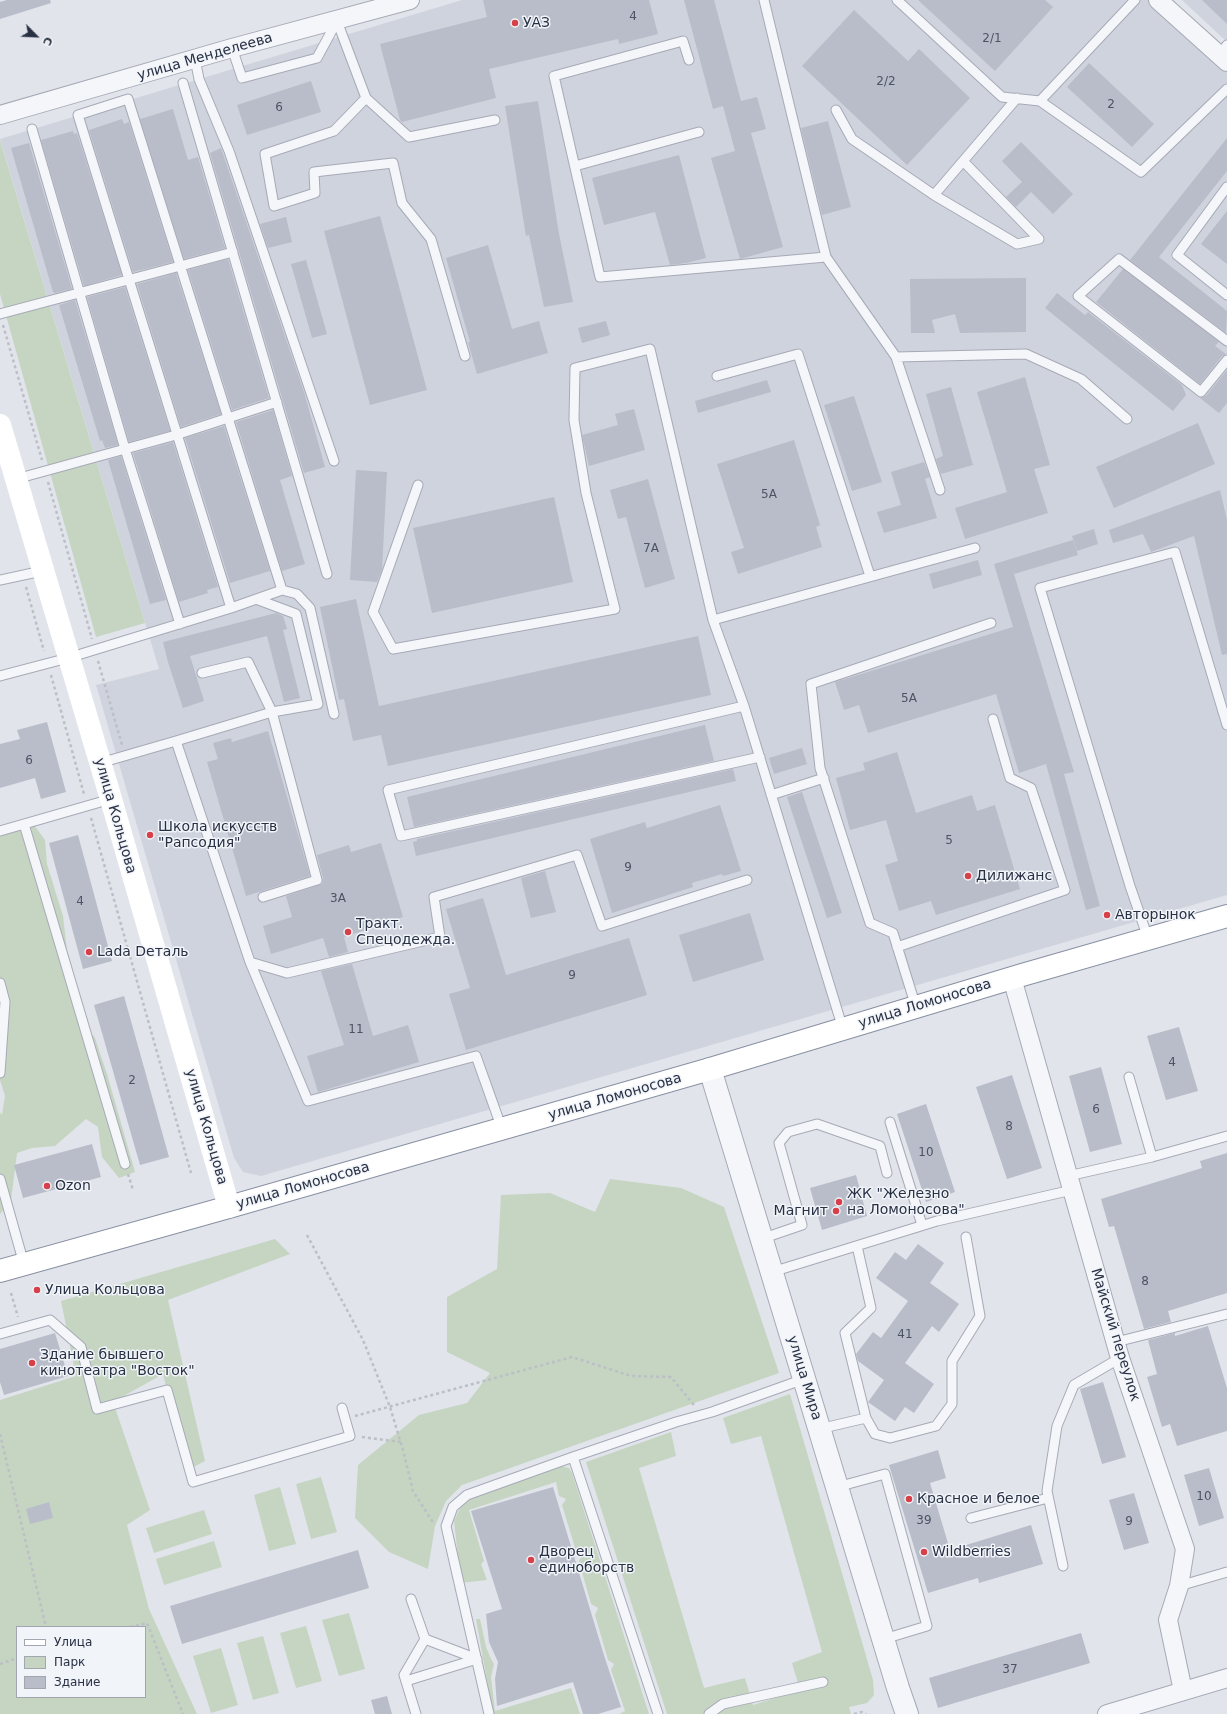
<!DOCTYPE html>
<html>
<head>
<meta charset="utf-8">
<style>
  body { margin:0 }
  #map { position:relative; width:1227px; height:1714px; overflow:hidden; background:#e1e4eb; font-family:"DejaVu Sans",sans-serif }
  canvas { display:block }
  .legend { position:absolute; left:16px; top:1626px; width:130px; height:72px; box-sizing:border-box; background:#f1f4f8; border:1px solid #a1a6b0; margin:0; padding:5px 7px; list-style:none; font-size:12px; color:#283044 }
  .legend li { display:flex; align-items:center; gap:8px; height:20px }
  .legend b { width:20px; border:1px solid #a1a6b0 }
  .north { position:absolute; left:16px; top:16px; width:40px; height:40px; -webkit-text-stroke:3px #f1f4f8; paint-order:stroke; rotate:114deg; font-size:11px; font-weight:700; line-height:16px; text-align:center; color:#283044 }
  .north::after { content:''; display:block; margin:auto; width:14px; height:18px; background:#283044; clip-path:polygon(50% 0,100% 100%,50% 72%,0 100%) }
</style>
</head>
<body>
<div id="map">
<canvas width="1227" height="1714"></canvas>
<ul class="legend">
<li><b style="height:5px;background:#fff"></b>Улица</li>
<li><b style="height:11px;background:#c5d5c2"></b>Парк</li>
<li><b style="height:11px;background:#b8bdc9"></b>Здание</li>
</ul>
<div class="north">С</div>
</div>
<script>
const c = document.querySelector('canvas').getContext('2d');
c.lineJoin = 'round';
function fillPath(path, color) {
  c.fillStyle = color;
  c.fill(path, 'evenodd');
}
function toPath(rows) {
  const path = new Path2D();
  for (const r of rows) {
    path.moveTo(r[0], r[1]);
    for (let i = 2; i < r.length; i += 2) path.lineTo(r[i], r[i + 1]);
  }
  return path;
}
function trace(path, color, width, dash) {
  c.strokeStyle = color;
  c.lineWidth = width;
  c.lineCap = dash ? 'butt' : 'round';
  c.setLineDash(dash || []);
  c.stroke(path);
}
function write(font, color, halo, rows, align = 'center') {
  c.font = font + ' "DejaVu Sans",sans-serif';
  c.lineWidth = 3;
  c.setLineDash([]);
  c.textBaseline = 'middle';
  c.strokeStyle = halo;
  c.fillStyle = color;
  for (const [text, x, y, turn = 0] of rows) {
    c.save();
    c.translate(x, y);
    c.rotate((+turn || 0) * Math.PI / 180);
    c.textAlign = isNaN(turn) ? turn : align;
    if (halo) c.strokeText(text, 0, 0);
    c.fillText(text, 0, 0);
    c.restore();
  }
}
fillPath(toPath([
  [462,0,1149,0,1227,70,1227,895,261,1176,243,1172,234,1158,96,685,159,669,0,139],
  [1182,0,1227,0,1227,42]
]), '#cfd3dd');
fillPath(toPath([
  [0,140,145,623,96,637,0,294],
  [34,825,45,840,47,864,63,916,69,967,87,1028,95,1038,107,1074,135,1172,119,1178,102,1157,98,1127,86,1119,55,1146,32,1148,17,1153,11,1200,0,1214,0,1112,2,1115,5,1096,0,1080,0,830],
  [610,1179,681,1188,724,1207,779,1373,462,1485,446,1501,435,1526,428,1569,389,1552,355,1518,358,1465,419,1415,467,1403,490,1373,447,1352,447,1297,497,1269,501,1195,550,1193,595,1212],
  [275,1239,290,1254,168,1300,205,1461,186,1471,163,1374,113,1402,150,1510,127,1525,149,1609,197,1714,0,1714,0,1400,76,1376,61,1301],
  [17,1627,145,1627,145,1697,17,1697],
  [790,1394,873,1680,874,1695,867,1703,849,1707,851,1714,667,1714,586,1462,671,1432,676,1456,639,1468,704,1688,745,1678,753,1705,800,1690,792,1663,822,1652,761,1436,731,1444,723,1418],
  [561,1466,569,1468,572,1473,649,1714,619,1714,625,1711,611,1670,614,1664,608,1660,595,1615,598,1608,591,1604,579,1561,582,1555,576,1551,562,1505,566,1499,559,1496,556,1482,469,1510,484,1561,481,1564,487,1580,461,1583,454,1521,460,1508,467,1500],
  [321,1477,337,1532,311,1539,296,1484],
  [280,1487,296,1544,269,1551,254,1495],
  [204,1510,212,1534,154,1553,146,1528],
  [214,1541,222,1567,164,1585,156,1559],
  [349,1613,365,1669,339,1676,322,1620],
  [476,1619,480,1619,486,1647,491,1659,494,1664,491,1677,495,1711,571,1688,580,1714,493,1714],
  [306,1626,322,1681,296,1688,280,1633],
  [263,1636,279,1693,253,1700,237,1643],
  [221,1648,238,1705,211,1713,193,1656]
]), '#c5d5c2');
fillPath(toPath([
  [7,0,50,0,51,3,0,19,0,2],
  [483,0,649,0,658,34,619,44,618,39,489,69,496,98,402,122,400,120,380,44,487,17],
  [684,0,714,0,741,101,757,97,766,129,751,133,783,247,740,259,711,158,735,151,723,106,713,109],
  [918,0,1045,0,1053,7,995,71],
  [1202,0,1227,0,1227,24],
  [854,10,908,61,919,49,970,98,907,165,802,66],
  [1089,63,1154,124,1132,147,1067,87],
  [311,81,321,112,247,135,237,105],
  [538,101,559,234,573,302,544,307,529,235,526,236,505,106],
  [173,109,188,160,198,157,225,248,184,259,140,119],
  [122,119,124,124,129,122,173,262,133,272,89,130],
  [828,121,851,207,822,215,801,128],
  [73,131,74,134,77,133,122,275,84,286,41,140],
  [1227,138,1227,171,1159,257,1227,311,1226,333,1130,260],
  [1021,142,1073,194,1053,214,1031,192,1016,207,1006,197,1022,182,1002,161],
  [29,143,72,289,55,293,53,292,11,148],
  [221,148,304,392,325,467,304,473,210,153],
  [679,155,706,258,686,263,670,265,655,212,604,225,592,178],
  [1227,211,1227,264,1201,244],
  [380,216,427,390,370,405,324,231],
  [286,217,292,242,268,248,260,224],
  [488,245,512,329,539,321,548,353,477,374,468,342,470,342,446,258],
  [228,259,269,398,232,410,188,270],
  [306,260,327,334,312,338,291,264],
  [1123,269,1219,342,1215,346,1226,354,1222,356,1200,384,1096,302],
  [176,273,221,414,181,427,137,284],
  [1026,278,1026,332,960,333,955,314,932,320,935,333,911,333,910,279],
  [125,287,170,431,129,442,87,297],
  [1057,293,1085,315,1088,312,1182,385,1186,395,1173,411,1045,308],
  [75,300,118,445,105,448,102,440,100,441,59,305],
  [606,321,610,335,582,343,578,328],
  [1227,370,1227,403,1219,413,1200,398,1206,396],
  [1025,377,1050,465,1034,469,1048,513,965,539,955,508,1007,492,977,392],
  [767,380,771,392,698,413,695,401],
  [951,387,973,465,941,474,936,459,943,456,926,394],
  [854,396,882,482,852,491,824,405],
  [634,409,645,450,589,466,582,435,618,425,615,414],
  [273,410,292,476,280,480,305,564,282,571,236,422],
  [1198,423,1215,464,1114,508,1096,467],
  [224,426,270,571,230,583,185,438],
  [794,440,820,525,816,527,822,547,738,574,731,552,744,548,717,464],
  [173,442,218,587,207,590,208,593,179,602,133,453],
  [121,456,166,600,150,604,108,460],
  [924,462,930,477,925,479,937,518,884,533,877,512,901,505,891,472],
  [356,470,387,472,382,570,377,582,350,580],
  [648,479,675,579,645,588,626,517,618,519,610,490],
  [1220,490,1227,520,1227,654,1222,655,1194,536,1151,552,1143,534,1113,543,1109,530],
  [554,497,573,582,432,613,413,528],
  [1094,529,1098,544,1077,551,1072,536],
  [1073,540,1078,555,1014,574,1074,772,1064,774,1100,906,1086,910,1046,764,1019,773,996,694,868,733,859,705,844,710,835,682,1013,627,994,564],
  [978,560,982,575,933,589,929,574],
  [356,599,379,706,698,636,711,695,388,766,381,735,353,741,344,699,339,700,320,607],
  [276,613,283,616,287,629,283,630,300,698,284,702,267,636,190,656,204,701,183,708,168,662,163,642],
  [47,722,66,792,41,799,35,778,0,788,0,744,20,739,17,730],
  [705,725,714,761,414,827,407,797],
  [268,731,310,876,246,896,207,762,218,759,213,743,231,738,232,742],
  [802,748,807,764,774,774,769,758],
  [897,752,916,813,972,795,977,811,995,805,1020,889,936,915,931,901,899,911,885,865,898,861,886,820,850,830,836,778,865,770,863,763],
  [733,769,736,781,416,856,413,842,417,841,417,839],
  [802,792,842,913,827,918,787,797],
  [720,805,741,871,723,876,722,874,692,883,693,887,612,913,590,839,645,822,647,828],
  [78,835,112,961,83,969,49,843],
  [381,843,403,917,344,937,348,952,329,957,323,938,271,954,263,926,292,917,286,896,322,884,323,878,317,855,349,845,351,852],
  [545,871,556,912,531,918,521,878],
  [483,898,506,975,629,938,647,995,466,1050,449,994,470,988,446,909],
  [750,913,764,960,693,982,679,935],
  [352,964,373,1036,408,1025,419,1062,318,1092,307,1056,344,1045,321,971],
  [124,996,169,1157,140,1165,94,1005],
  [1179,1027,1198,1091,1166,1100,1147,1036],
  [1101,1067,1122,1144,1090,1152,1069,1076],
  [1012,1075,1042,1168,1007,1179,976,1087],
  [926,1104,955,1192,926,1202,897,1114],
  [92,1144,101,1177,23,1198,14,1165],
  [1227,1153,1227,1293,1168,1311,1171,1322,1144,1329,1114,1226,1109,1227,1101,1199,1202,1168,1200,1161],
  [856,1175,867,1216,822,1230,810,1188],
  [918,1244,944,1263,930,1283,959,1304,939,1332,932,1326,905,1363,934,1384,914,1413,905,1407,895,1421,868,1402,884,1380,858,1361,856,1354,873,1332,881,1338,908,1301,876,1278,895,1252,906,1260],
  [1208,1326,1227,1388,1227,1431,1177,1446,1170,1424,1162,1427,1147,1377,1157,1374,1148,1340,1175,1333,1175,1336],
  [55,1333,68,1376,4,1395,0,1382,0,1349],
  [1103,1382,1126,1457,1102,1464,1080,1389],
  [938,1450,946,1478,930,1483,950,1550,1031,1525,1043,1564,979,1583,978,1578,928,1593,889,1465],
  [1209,1468,1224,1518,1199,1526,1184,1475],
  [553,1487,603,1652,621,1707,598,1714,583,1714,573,1682,497,1706,495,1679,498,1662,489,1642,486,1614,502,1609,471,1511],
  [1134,1493,1149,1543,1124,1550,1109,1500],
  [49,1502,53,1518,30,1524,26,1509],
  [358,1550,369,1588,182,1644,170,1606],
  [1081,1633,1090,1663,938,1708,929,1678],
  [387,1696,392,1714,375,1714,371,1700]
]), '#b8bdc9');
const service = toPath([
  [897,0,1002,97,1040,101,1135,0],
  [337,21,366,98,409,137,495,120],
  [232,48,242,78,317,58,337,21],
  [1219,55,1227,45],
  [195,59,199,79,229,151,334,461],
  [689,60,683,41,554,76,600,277,826,257,764,0],
  [183,83,327,574],
  [366,98,334,131,265,154,274,206,315,193,314,172,393,163,402,203,431,239,465,356],
  [1040,101,1141,172,1227,89],
  [836,110,852,139,934,195,1017,244,1039,239,963,161],
  [32,129,125,449,180,624],
  [575,166,699,132],
  [1227,187,1177,255,1227,295],
  [934,195,1017,98],
  [826,257,896,357,940,490],
  [0,314,233,252],
  [1227,341,1119,259,1078,296,1201,392,1227,360],
  [896,357,1026,354,1081,379,1127,419],
  [717,376,798,354,870,576],
  [16,479,176,435,277,402],
  [418,485,373,612,393,649,615,609,586,493,574,420,575,368,650,349,713,620,975,548],
  [0,580,42,571],
  [231,608,282,590,297,594,310,608,334,714],
  [713,620,744,706,843,1029],
  [202,673,248,662,272,712,317,880,263,897],
  [0,676,68,658,231,608,78,115,128,99,282,590],
  [744,706,388,790,401,836,760,757],
  [100,763,176,741],
  [771,795,824,778],
  [24,824,125,1164],
  [0,831,111,799],
  [1148,938,1130,886,1040,588,1175,552,1227,725],
  [897,947,1065,890,1031,788,1010,778,993,719],
  [250,962,176,741,272,712,318,704,296,614,256,599],
  [0,983,5,1002,0,1073],
  [916,1007,893,933,870,923,820,768,811,684,991,623],
  [890,1122,922,1225],
  [502,1129,476,1056,308,1101,250,962,287,973,440,937,434,897,577,855,602,926,747,880],
  [1152,1157,1227,1136],
  [1068,1176,1152,1157,1129,1077],
  [0,1179,24,1264],
  [761,1239,802,1225,779,1143,788,1132,817,1124,880,1146,887,1173],
  [857,1246,871,1308,845,1333,866,1418],
  [772,1272,937,1221,1072,1190],
  [0,1334,50,1320,81,1347,97,1409,167,1390,193,1482,350,1436,342,1408],
  [1116,1342,1227,1314],
  [819,1429,866,1418,875,1434,890,1438,936,1426,952,1404,952,1361,980,1316,966,1237],
  [573,1457,658,1714],
  [837,1487,885,1474,927,1626,884,1639],
  [971,1518,1048,1498],
  [1063,1566,1047,1491,1057,1426,1074,1385,1120,1358],
  [1179,1586,1227,1572],
  [406,1681,477,1659,425,1639,411,1599],
  [416,1714,404,1675,425,1639],
  [489,1714,446,1526,453,1507,467,1495,573,1457,676,1422,712,1412,804,1379],
  [709,1714,723,1704,823,1682]
]);
const minor = toPath([
  [1158,0,1227,62],
  [0,115,232,48,410,0],
  [1012,978,1120,1358,1185,1549,1179,1586,1168,1620,1183,1691],
  [1107,1714,1227,1678]
]);
const tertiary = toPath([
  [710,1069,898,1688,907,1714]
]);
const trunk = toPath([
  [0,1271,229,1207,710,1069,1022,975,1227,916]
]);
trace(service, '#a6aab6', 11);
trace(minor, '#a6aab6', 20);
trace(tertiary, '#a6aab6', 24);
trace(trunk, '#8890a3', 24);
trace(toPath([
  [3,325,42,460],
  [48,482,92,639],
  [26,587,44,651],
  [98,661,122,745],
  [51,675,84,794],
  [91,818,191,1173],
  [128,1174,133,1190],
  [307,1235,363,1340,390,1407,403,1450,413,1491,434,1524],
  [11,1293,18,1317],
  [355,1416,572,1357,631,1376,671,1377,694,1405],
  [0,1434,46,1627],
  [362,1437,401,1442],
  [130,1627,147,1623,183,1714],
  [0,1664,17,1658],
  [854,1714,862,1712,866,1714]
]), '#bcbfc6', 2.5, [3, 3]);
trace(service, '#f5f6f9', 9);
trace(minor, '#f5f6f9', 18);
trace(tertiary, '#f5f6f9', 22);
trace(toPath([
  [0,425,111,799,229,1207]
]), '#fff', 22);
trace(trunk, '#fff', 22);
for (const [x, y, r, color] of [
  [515,23,4,"#d73f49"],
  [150,835,4,"#d73f49"],
  [968,876,4,"#d73f49"],
  [1107,915,4,"#d73f49"],
  [348,932,4,"#d73f49"],
  [89,952,4,"#d73f49"],
  [47,1186,4,"#d73f49"],
  [839,1202,4,"#d73f49"],
  [836,1211,4,"#d73f49"],
  [37,1290,4,"#d73f49"],
  [32,1363,4,"#d73f49"],
  [909,1499,4,"#d73f49"],
  [924,1552,4,"#d73f49"],
  [531,1560,4,"#d73f49"]
]) {
  const dot = new Path2D();
  dot.arc(x, y, r, 0, 2 * Math.PI);
  c.fillStyle = color;
  c.fill(dot);
  trace(dot, '#f1f4f8', 1.5);
}
write('12px', '#4c5365', null, [
  ["4",633,17],
  ["2/1",992,39],
  ["2/2",886,82],
  ["2",1111,105],
  ["6",279,108],
  ["5А",769,495],
  ["7А",651,549],
  ["5А",909,699],
  ["6",29,761],
  ["5",949,841],
  ["9",628,868],
  ["3А",338,899],
  ["4",80,902],
  ["9",572,976],
  ["11",356,1030],
  ["4",1172,1063],
  ["2",132,1081],
  ["6",1096,1110],
  ["8",1009,1127],
  ["10",926,1153],
  ["8",1145,1282],
  ["41",905,1335],
  ["10",1204,1497],
  ["39",924,1521],
  ["9",1129,1522],
  ["37",1010,1670]
]);
write('14px', '#283044', '#f1f4f8', [
  ["УАЗ",523,23],
  ["Школа искусств",158,827],
  ["\"Рапсодия\"",158,843],
  ["Дилижанс",976,876],
  ["Авторынок",1115,915],
  ["Тракт.",356,924],
  ["Спецодежда.",356,940],
  ["Lada Dеталь",97,952],
  ["Ozon",55,1186],
  ["ЖК \"Железно",847,1194],
  ["на Ломоносова\"",847,1210],
  ["Магнит",828,1211,"right"],
  ["Улица Кольцова",45,1290],
  ["Здание бывшего",40,1355],
  ["кинотеатра \"Восток\"",40,1371],
  ["Красное и белое",917,1499],
  ["Дворец",539,1552],
  ["единоборств",539,1568],
  ["Wildberries",932,1552]
], 'left');
write('14px', '#283044', '#f1f4f8', [
  ["улица Менделеева",205,57,-16],
  ["улица Кольцова",115,816,74],
  ["улица Ломоносова",925,1004,-17],
  ["улица Ломоносова",615,1097,-16],
  ["улица Кольцова",206,1127,74],
  ["улица Ломоносова",303,1186,-16],
  ["Майский переулок",1115,1335,73],
  ["улица Мира",804,1378,73]
]);
</script>
</body>
</html>
